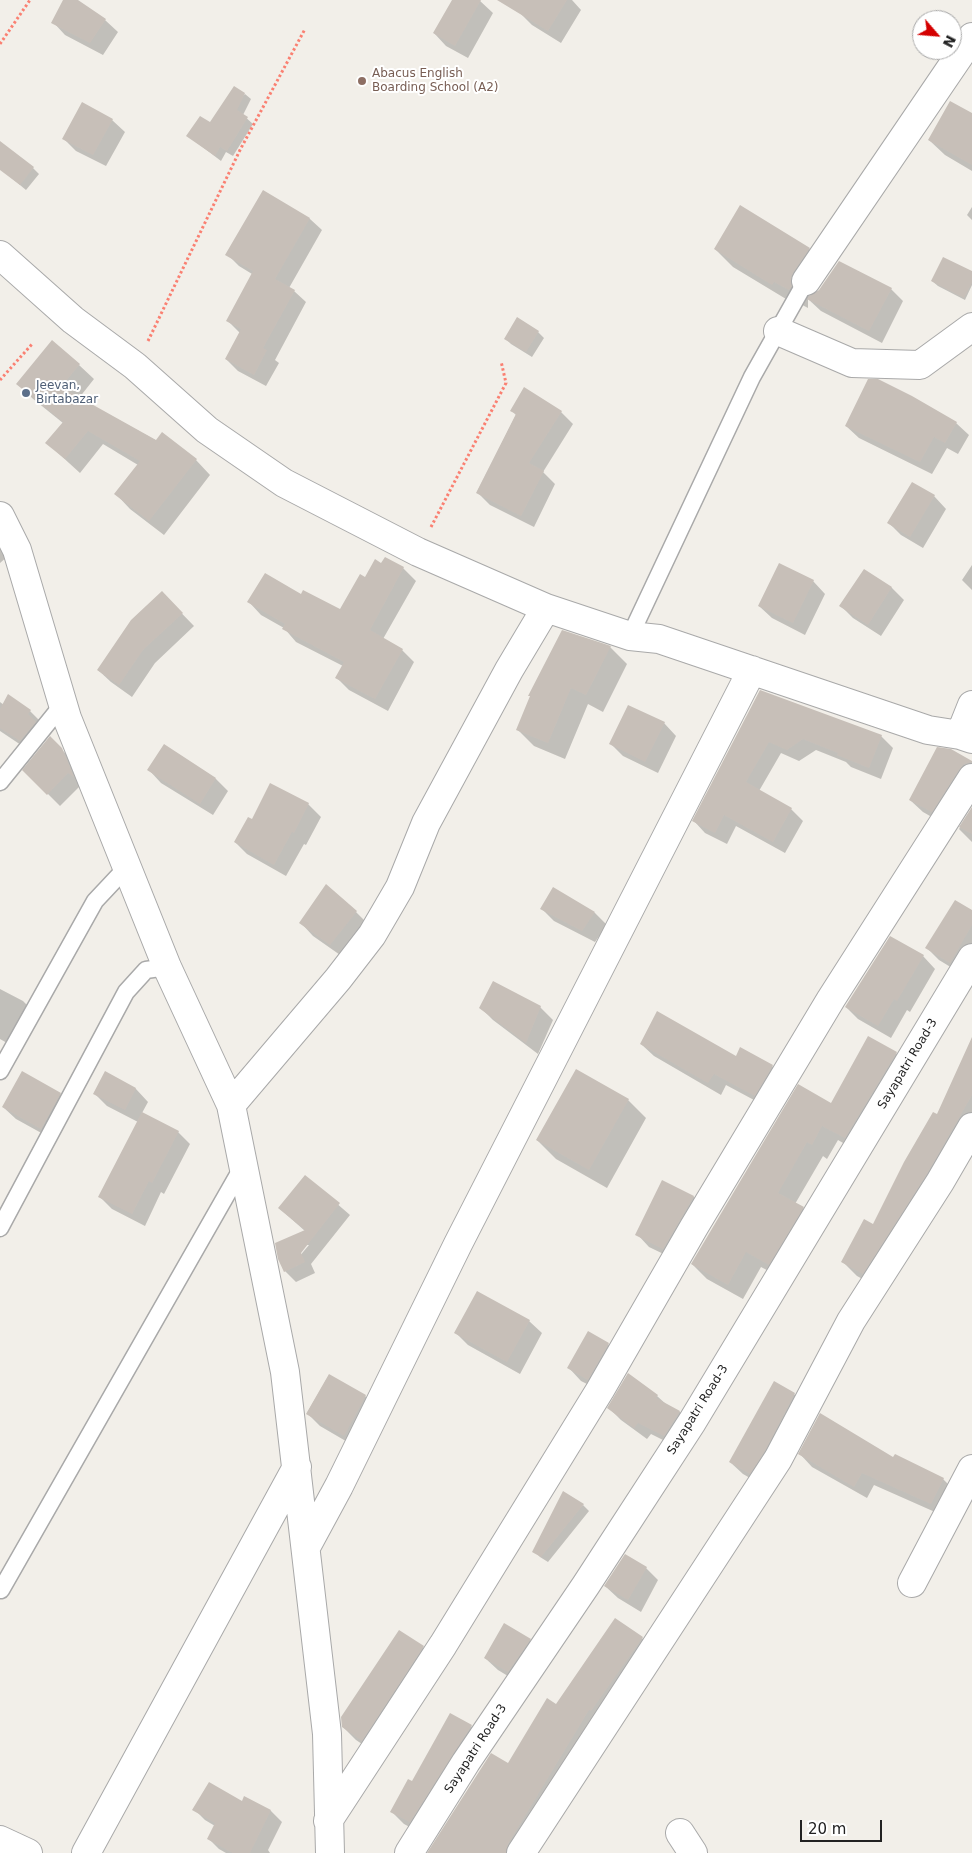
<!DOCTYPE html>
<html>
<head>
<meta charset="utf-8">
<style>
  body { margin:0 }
  #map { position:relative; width:972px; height:1853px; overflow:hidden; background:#f2efe9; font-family:"DejaVu Sans",sans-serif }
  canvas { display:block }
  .north { position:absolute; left:912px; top:10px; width:50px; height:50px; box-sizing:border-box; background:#fff; border:1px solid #a7a7a7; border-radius:50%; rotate:117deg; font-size:14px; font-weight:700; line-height:20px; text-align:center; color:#222 }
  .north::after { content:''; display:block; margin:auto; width:18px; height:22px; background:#d40000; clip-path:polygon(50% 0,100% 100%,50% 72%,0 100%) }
  .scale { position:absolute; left:800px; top:1820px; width:82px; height:22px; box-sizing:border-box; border:2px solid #222; border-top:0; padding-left:6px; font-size:15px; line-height:18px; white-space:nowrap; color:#222; -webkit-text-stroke:4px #fff; paint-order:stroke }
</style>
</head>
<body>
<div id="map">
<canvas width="972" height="1853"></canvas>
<div class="north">N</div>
<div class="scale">20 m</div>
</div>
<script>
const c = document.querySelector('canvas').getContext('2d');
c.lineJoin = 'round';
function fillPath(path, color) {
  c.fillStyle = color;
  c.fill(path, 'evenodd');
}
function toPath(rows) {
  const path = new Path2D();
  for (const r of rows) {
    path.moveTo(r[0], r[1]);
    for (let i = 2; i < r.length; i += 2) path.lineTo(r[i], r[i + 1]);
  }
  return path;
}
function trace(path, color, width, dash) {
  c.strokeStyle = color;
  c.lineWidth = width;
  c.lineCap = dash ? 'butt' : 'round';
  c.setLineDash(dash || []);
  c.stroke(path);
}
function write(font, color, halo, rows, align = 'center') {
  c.font = font + ' "DejaVu Sans",sans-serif';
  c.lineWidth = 4;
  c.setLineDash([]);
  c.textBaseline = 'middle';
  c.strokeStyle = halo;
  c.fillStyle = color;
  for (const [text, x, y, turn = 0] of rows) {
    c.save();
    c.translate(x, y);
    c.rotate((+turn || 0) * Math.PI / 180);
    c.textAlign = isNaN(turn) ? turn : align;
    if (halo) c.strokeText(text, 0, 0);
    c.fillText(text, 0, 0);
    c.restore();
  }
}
fillPath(toPath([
  [64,0,76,0,105,20,118,32,103,55,65,35,53,22],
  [453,0,479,0,493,13,468,58,446,46,434,33],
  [527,0,572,0,581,10,561,43,532,25,520,13],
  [245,94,251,99,243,115,253,124,233,156,226,152,221,161,188,136,210,124],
  [972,115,972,171,945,155,929,140],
  [112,120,125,132,106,166,76,151,64,139],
  [33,168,39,174,26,190,3,171],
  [264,192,310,219,322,230,289,288,294,291,306,302,275,360,279,363,266,386,238,371,226,359,240,333,228,321,252,274,239,266,227,254],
  [972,207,972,220,967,215],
  [715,249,809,249,827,267,811,291,809,298,891,289,903,301,882,343,821,311,808,299,808,308,793,300,791,302,733,267],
  [972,274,972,285,965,300,938,286,932,281],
  [538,332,544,338,532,357,511,344,505,338],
  [79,365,94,379,79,398,157,441,196,460,210,475,164,535,130,509,116,494,138,465,103,444,80,473,47,443,63,423,32,398,18,383],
  [511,410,561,412,573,424,543,472,555,484,534,527,490,505,477,492,516,415],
  [956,423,969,435,958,454,947,448,932,474,859,438,846,426],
  [934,496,946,509,923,548,901,535,889,523],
  [0,540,8,556,0,563],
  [385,558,403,568,416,581,383,639,402,650,414,662,388,711,349,690,337,678,343,666,296,642,284,628,261,615,249,602,301,596,341,611,366,579,382,565],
  [972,565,972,590,962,580],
  [864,570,892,588,904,600,881,636,853,618,841,606],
  [813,581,825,594,805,635,772,618,759,606],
  [162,593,194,626,155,663,132,697,111,682,98,670],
  [610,647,627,664,603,712,588,704,565,759,534,746,517,729],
  [760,691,881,736,893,748,881,779,851,767,846,762,816,750,799,761,781,753,759,791,791,809,803,821,785,853,736,826,727,844,705,833,694,821],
  [0,702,4,705,30,711,42,723,33,753,0,731],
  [664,723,676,736,658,773,623,756,611,744],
  [50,738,74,762,81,785,60,806,24,770],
  [951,751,972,762,972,781,944,824,923,812,910,800],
  [149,770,216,779,228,791,213,815,161,783],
  [271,785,308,804,321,817,306,845,304,844,286,876,247,854,235,842,253,821],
  [972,809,972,842,959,829],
  [542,909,595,913,607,925,595,942,554,921],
  [356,912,368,924,343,957,313,936,301,923],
  [972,912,972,958,962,974,939,960,927,948],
  [923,956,935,969,910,1012,907,1010,891,1038,858,1019,846,1007],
  [0,989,23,1001,35,1013,16,1048,0,1039],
  [540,1007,553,1020,538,1054,493,1020,481,1008],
  [641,1044,772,1066,785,1078,767,1107,726,1085,721,1095,654,1056],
  [896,1053,911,1068,860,1153,838,1140,827,1159,823,1156,795,1204,803,1208,818,1223,784,1279,761,1267,743,1299,707,1279,692,1264,831,1105],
  [972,1060,972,1134,877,1287,857,1276,842,1261,873,1226],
  [105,1073,136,1089,148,1102,142,1113,178,1132,190,1144,164,1194,161,1192,145,1226,112,1209,100,1197,138,1122,107,1106,94,1093],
  [60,1094,73,1106,54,1140,16,1119,3,1107],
  [628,1100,646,1118,607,1188,556,1159,537,1140],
  [305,1176,350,1215,311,1264,315,1273,296,1282,285,1271,305,1231,279,1208],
  [305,1245,309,1245,298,1258],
  [663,1182,694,1197,706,1210,676,1260,649,1247,637,1234],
  [529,1321,542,1333,520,1374,468,1345,456,1333],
  [608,1344,621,1356,601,1391,581,1381,569,1368],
  [329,1375,365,1396,378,1409,356,1447,320,1426,307,1413],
  [794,1394,807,1407,762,1485,743,1474,730,1462],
  [657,1396,667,1405,680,1412,692,1424,677,1447,651,1434,647,1439,621,1420,609,1408],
  [800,1454,894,1459,943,1479,956,1492,944,1516,874,1485,867,1498,812,1467],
  [583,1505,589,1511,548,1562,540,1557,534,1551],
  [646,1568,658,1580,641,1612,618,1598,605,1586],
  [642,1638,657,1653,526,1853,429,1853,509,1765,556,1706],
  [530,1640,542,1652,521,1684,498,1670,485,1658],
  [423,1647,435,1659,374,1752,356,1740,343,1727],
  [450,1715,471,1726,484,1739,423,1834,404,1824,392,1812,412,1783],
  [242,1803,271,1811,282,1822,268,1850,270,1853,226,1853,219,1849,208,1838,215,1826,205,1820,194,1809]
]), '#0003');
fillPath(toPath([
  [63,0,78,0,106,19,90,43,51,23],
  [452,0,481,0,455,46,433,33],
  [497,0,567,0,548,31],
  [234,86,245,93,237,110,248,117,227,151,220,147,215,156,186,136,200,116,210,122],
  [950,101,972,113,972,165,928,140],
  [82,102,113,119,93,155,62,139],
  [0,141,34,167,20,185,0,170],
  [263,190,310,218,275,279,295,290,263,348,267,350,254,375,225,359,241,329,226,321,253,271,225,255],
  [740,205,810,248,793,273,791,279,792,286,789,290,774,282,772,285,714,249],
  [943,257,972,271,972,283,964,298,931,281],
  [839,261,892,288,869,331,807,299,809,296,819,290],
  [517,317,539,331,526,352,504,339],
  [52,340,80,364,61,387,156,440,162,432,197,459,149,521,114,494,140,461,88,431,65,459,45,443,63,422,16,384],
  [868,379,878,379,912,396,957,422,945,443,934,437,920,462,845,426],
  [524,387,562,411,529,463,544,471,521,516,476,493,516,414,510,411],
  [912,482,935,495,910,537,887,523],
  [385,557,404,567,370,630,403,649,375,699,335,678,344,662,282,629,285,624,247,602,265,573,301,594,303,590,340,609,360,574,365,577,375,559,381,563],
  [779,563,814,580,793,623,758,606],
  [864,569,892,587,868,625,839,606],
  [162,591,183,613,143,650,119,685,97,670,131,620],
  [562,630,611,646,586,695,571,688,548,743,516,730,530,696,528,696],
  [760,690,882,735,869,768,837,755,838,753,803,739,787,750,769,742,746,782,792,808,773,842,724,815,715,833,692,821],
  [8,694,31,710,28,714,36,722,20,741,0,728,0,709],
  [628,705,665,722,645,762,609,744],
  [50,736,62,748,74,777,68,773,47,795,22,770],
  [164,744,216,778,200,804,147,770],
  [937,747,951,749,972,761,972,762,964,764,959,770,932,812,909,800],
  [270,783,309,803,294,833,292,832,274,865,234,842,248,817,252,819],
  [972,807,972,834,959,827],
  [326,884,357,911,330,945,299,923],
  [553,887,595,912,582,931,540,909],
  [955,900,972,910,972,925,950,963,925,948],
  [890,936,924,955,897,1001,894,999,878,1026,845,1007],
  [493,981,541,1006,526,1043,479,1008],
  [657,1011,736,1056,740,1047,773,1065,755,1096,714,1074,708,1083,640,1044],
  [868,1036,897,1052,845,1138,822,1126,812,1145,807,1142,778,1193,804,1207,769,1265,746,1252,728,1285,691,1264,798,1084,831,1103],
  [972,1037,972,1095,927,1174,863,1274,841,1262,864,1219,873,1224,904,1162,933,1112,937,1114],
  [576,1069,629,1099,589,1170,536,1140],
  [22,1071,61,1093,41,1129,2,1107],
  [105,1071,136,1088,125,1110,93,1094],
  [142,1112,179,1131,152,1183,149,1181,132,1214,98,1197],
  [305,1175,340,1203,301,1253,305,1262,284,1272,278,1259,275,1243,305,1230,278,1208],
  [662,1180,694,1196,663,1249,635,1235],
  [477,1291,530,1320,507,1362,454,1333],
  [588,1331,609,1343,588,1380,567,1368],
  [628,1373,658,1395,656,1398,680,1411,664,1436,638,1423,634,1428,607,1408],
  [329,1374,366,1395,344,1436,306,1414],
  [774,1381,795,1393,765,1451,750,1474,729,1462],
  [820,1413,893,1457,895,1454,944,1478,931,1504,862,1473,854,1487,798,1454],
  [563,1491,584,1504,541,1557,532,1552],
  [625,1554,647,1567,628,1600,604,1586],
  [615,1618,643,1637,591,1711,589,1710,508,1844,506,1853,427,1853,491,1753,508,1763,547,1698,556,1704],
  [504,1623,531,1639,508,1672,484,1658],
  [399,1630,424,1646,362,1741,342,1727,341,1717],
  [450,1713,472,1725,410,1822,390,1812,408,1779,412,1781],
  [209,1782,242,1801,244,1796,271,1810,250,1853,233,1853,207,1839,215,1823,192,1810]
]), '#c7bfb8');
const lane = toPath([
  [630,636,752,377,806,281],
  [0,782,63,704],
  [0,1071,95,901,126,868],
  [0,1228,126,992,146,970,167,967],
  [1,1590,243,1166]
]);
const street = toPath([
  [0,255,73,320,135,366,207,430,284,483,418,552,546,608,630,636,659,639,928,730,960,735],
  [806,281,972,37],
  [778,331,852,363,920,365,972,327],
  [0,516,17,550,67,718,167,967,231,1105,285,1372,327,1734,330,1853],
  [972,705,960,735,972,739],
  [231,1105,338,979,372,935,400,887,426,823,509,670,546,608],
  [306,1547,339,1486,458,1244,752,670],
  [912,1583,972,1469],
  [328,1821,443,1645,600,1390,694,1227,831,999,972,778],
  [680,1833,693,1853],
  [0,1840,28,1853],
  [86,1853,297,1467],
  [409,1853,466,1762,586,1585,692,1422,972,958],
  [521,1853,778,1459,851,1321,940,1182,972,1127]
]);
trace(lane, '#a9a9a9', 19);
trace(street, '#a9a9a9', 30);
trace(toPath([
  [0,44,30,0],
  [148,341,240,150,305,29],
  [0,380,33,343],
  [431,527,506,383,501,361]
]), '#fa8072', 3, [2.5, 2.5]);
trace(lane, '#fff', 16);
trace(street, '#fff', 28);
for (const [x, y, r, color] of [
  [362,81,5,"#8d6e63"],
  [26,393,5,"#5c6f8a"]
]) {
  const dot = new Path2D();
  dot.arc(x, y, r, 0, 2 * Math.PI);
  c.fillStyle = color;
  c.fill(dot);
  trace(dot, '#fff', 2);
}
write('12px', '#785e54', '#fff', [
  ["Abacus English",372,74],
  ["Boarding School (A2)",372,88]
], 'left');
write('12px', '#4e5e75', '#fff', [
  ["Jeevan,",36,386],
  ["Birtabazar",36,400]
], 'left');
write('12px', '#222', '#fff', [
  ["Sayapatri Road-3",908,1064,-59],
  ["Sayapatri Road-3",698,1410,-58],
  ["Sayapatri Road-3",476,1749,-57]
]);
</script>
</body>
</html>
